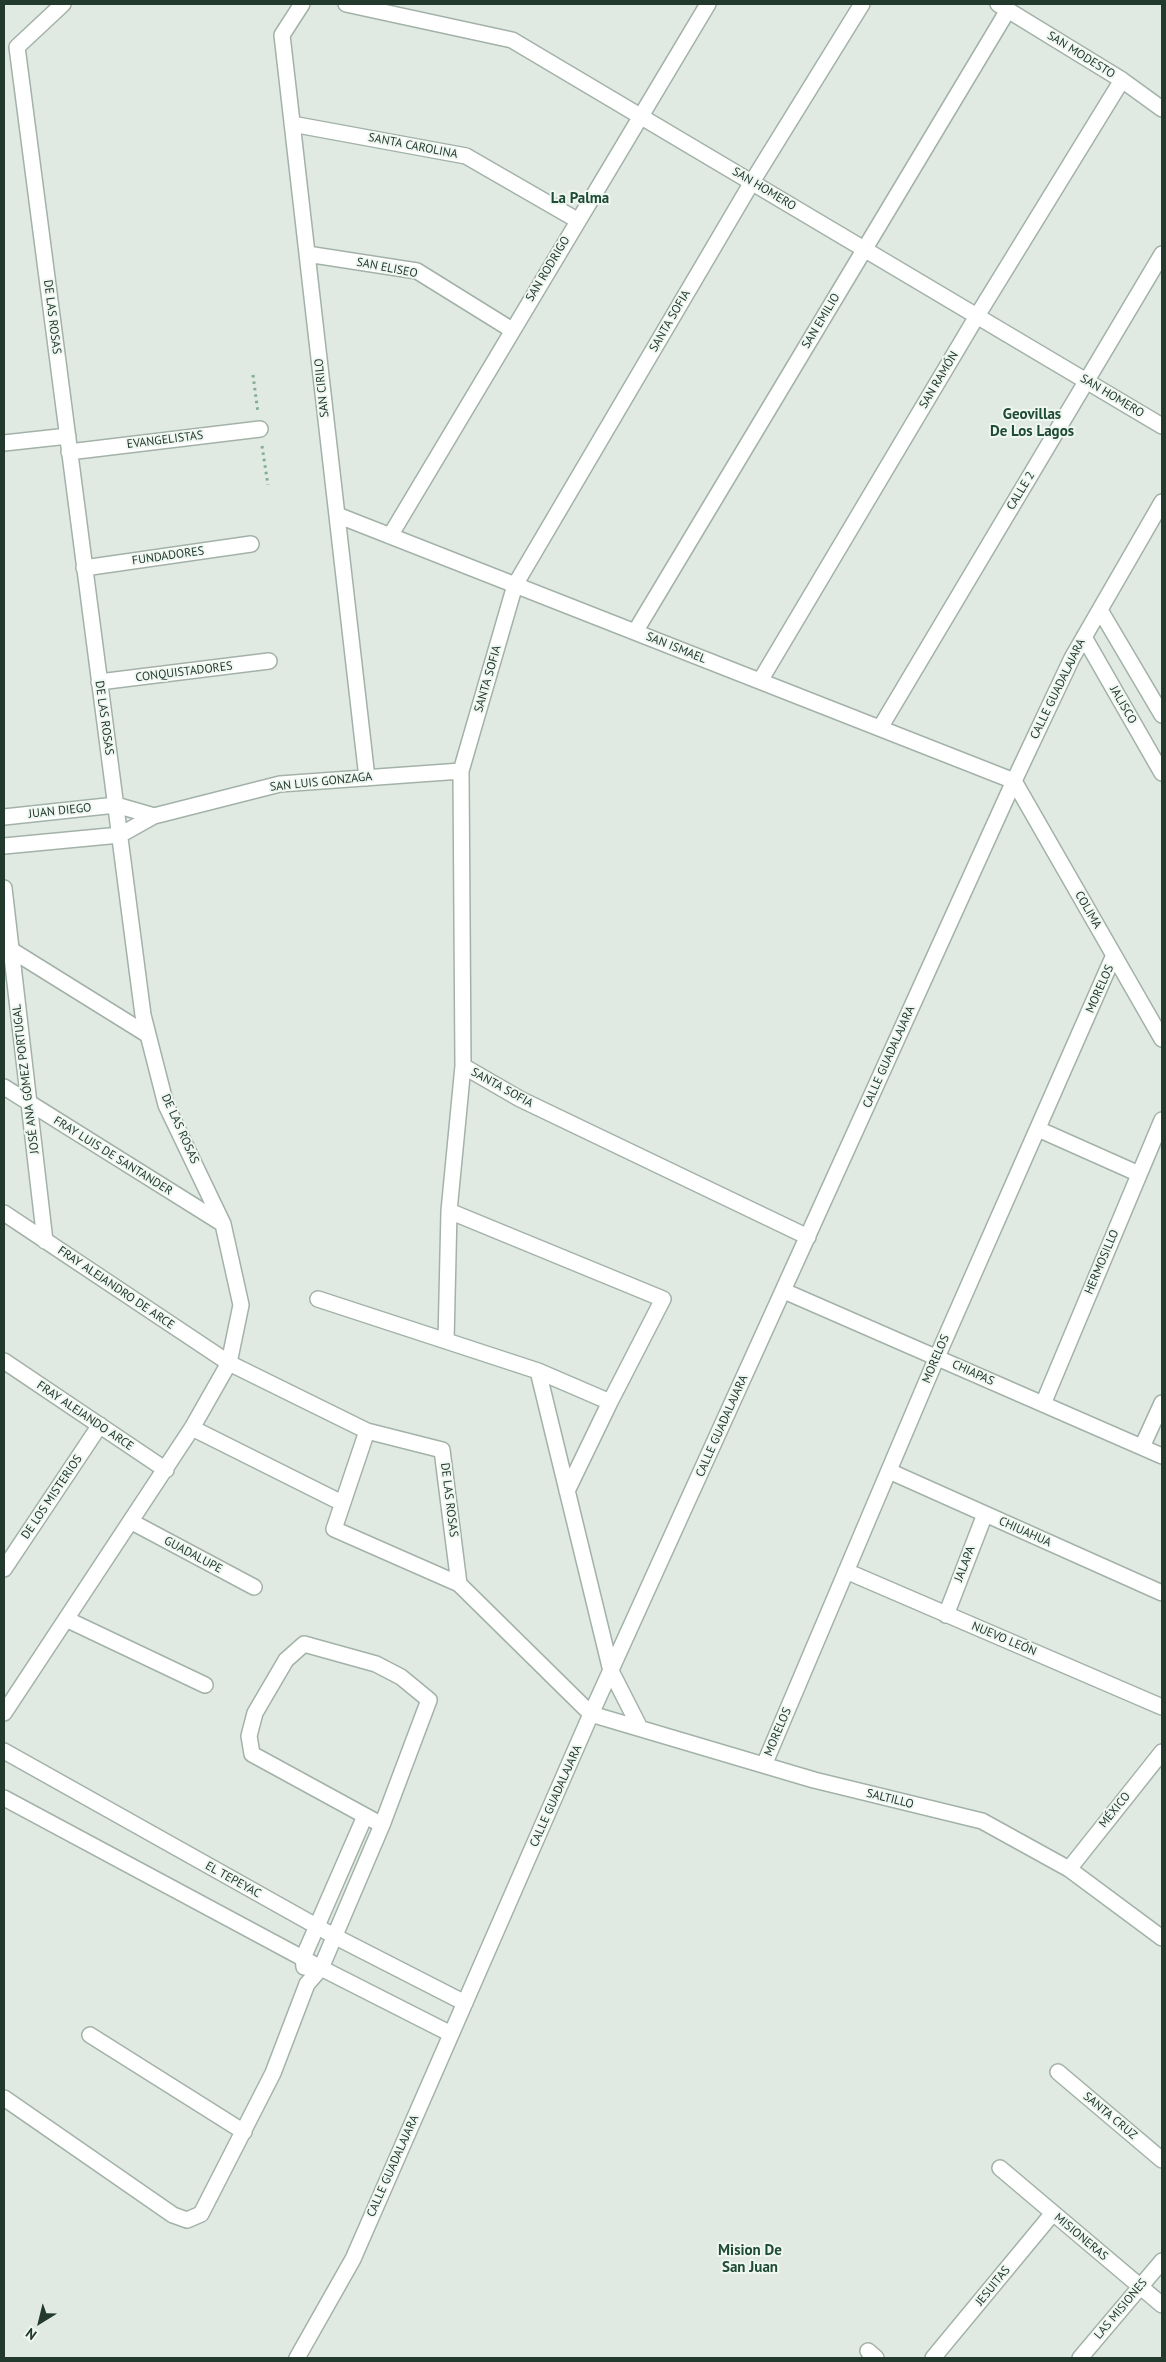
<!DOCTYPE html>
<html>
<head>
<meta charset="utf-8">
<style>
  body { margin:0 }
  #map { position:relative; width:1166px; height:2362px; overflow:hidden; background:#e0eae3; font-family:"PT Sans",sans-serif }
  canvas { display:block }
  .frame { position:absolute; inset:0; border:5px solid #213a2d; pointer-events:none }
  .north { position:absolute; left:15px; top:2297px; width:50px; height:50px; -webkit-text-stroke:4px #f0f7f2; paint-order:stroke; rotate:216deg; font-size:14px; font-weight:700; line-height:20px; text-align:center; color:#213a2d }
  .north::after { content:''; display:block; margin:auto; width:18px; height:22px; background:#213a2d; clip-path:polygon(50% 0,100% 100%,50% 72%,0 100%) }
</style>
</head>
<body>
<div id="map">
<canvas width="1166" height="2362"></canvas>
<div class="frame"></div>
<div class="north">N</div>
</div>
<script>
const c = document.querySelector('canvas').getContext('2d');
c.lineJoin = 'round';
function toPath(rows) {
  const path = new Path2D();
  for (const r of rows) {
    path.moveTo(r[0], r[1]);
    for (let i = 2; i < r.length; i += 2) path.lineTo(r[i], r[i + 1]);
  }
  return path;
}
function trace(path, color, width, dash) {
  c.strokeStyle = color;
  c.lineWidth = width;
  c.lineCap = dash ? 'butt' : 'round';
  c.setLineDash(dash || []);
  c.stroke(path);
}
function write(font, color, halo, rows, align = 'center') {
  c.font = font + ' "PT Sans",sans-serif';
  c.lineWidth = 4;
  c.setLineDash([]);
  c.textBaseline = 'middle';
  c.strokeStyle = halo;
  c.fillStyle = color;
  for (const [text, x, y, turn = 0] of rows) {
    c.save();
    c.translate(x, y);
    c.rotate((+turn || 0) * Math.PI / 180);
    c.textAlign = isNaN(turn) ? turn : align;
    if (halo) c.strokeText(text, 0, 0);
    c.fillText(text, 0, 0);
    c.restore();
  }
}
const street = toPath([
  [302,4,282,35,367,778],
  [346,4,512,40,1162,426],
  [998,4,1122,80,1162,109],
  [292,124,466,156,577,220],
  [307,254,417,271,512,330],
  [4,443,68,436],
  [69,452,260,429],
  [337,515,1014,781,1162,1039],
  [390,536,708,4],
  [84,568,251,544],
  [1100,610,1162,715],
  [635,632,1008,10],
  [1084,637,1162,773],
  [760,681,977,316,1122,80],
  [99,682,269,661],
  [880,728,1162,254],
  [4,817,116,805,154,816],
  [4,846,120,835,154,816,280,784,461,771],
  [4,888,45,1241],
  [5,946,148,1035],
  [463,1066,449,1211,663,1299,610,1402,538,1371,611,1671,640,1728],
  [4,1087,223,1224],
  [1038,1129,1139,1174],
  [4,1213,229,1363,367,1431,442,1450,459,1584],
  [808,1237,520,1099,463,1066,461,771,515,585,752,182,862,4],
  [784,1291,1162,1456],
  [318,1299,538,1371],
  [446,1341,449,1211],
  [4,1361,166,1470],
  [1043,1404,1162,1120],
  [192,1428,342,1503],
  [367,1431,334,1529,459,1584,591,1714,814,1780,982,1821,1069,1869,1162,1938],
  [1142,1447,1162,1403],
  [889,1471,1162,1593],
  [567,1491,610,1402],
  [132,1522,254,1587],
  [4,1569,100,1425],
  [846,1571,1162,1707],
  [946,1615,985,1514],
  [66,1619,205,1685],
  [4,1713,192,1428,229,1363,241,1305,223,1224,166,1105,143,1015,17,47,63,4],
  [4,1751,334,1936,465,2003],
  [764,1765,937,1357,1114,955],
  [4,1798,321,1968,451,2034],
  [1069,1869,1162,1752],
  [304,1967,303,1958,365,1816],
  [90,2035,244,2132],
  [1058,2072,1162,2160],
  [4,2098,173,2215,187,2220,201,2214,273,2073,307,1984,321,1968,382,1825,429,1700,401,1677,376,1664,304,1644,286,1660,255,1713,249,1736,252,1754,382,1825],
  [1000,2168,1162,2305],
  [868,2351,876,2358],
  [297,2358,353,2259,591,1714,1014,781,1072,658,1162,502],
  [933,2358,1053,2213],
  [1080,2358,1162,2261]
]);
trace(street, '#a3b2a9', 18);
trace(toPath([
  [253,375,258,413],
  [262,446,268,485]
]), '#81ad93', 3, [2.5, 4]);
trace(street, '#fff', 15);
write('12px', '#213a2d', '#f0f7f2', [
  ["SAN MODESTO",1081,55,32],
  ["SANTA CAROLINA",413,146,11],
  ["SAN HOMERO",764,189,31],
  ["SAN ELISEO",387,268,11],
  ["SAN RODRIGO",548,269,-59],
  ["DE LAS ROSAS",52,317,83],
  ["SANTA SOFIA",670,321,-60],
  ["SAN EMILIO",821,321,-59],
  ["SAN RAMÓN",939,380,-59],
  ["SAN CIRILO",322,388,-96],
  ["SAN HOMERO",1112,396,31],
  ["EVANGELISTAS",165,440,-7],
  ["CALLE 2",1021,491,-59],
  ["FUNDADORES",168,556,-8],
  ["SAN ISMAEL",676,648,22],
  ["CONQUISTADORES",184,672,-7],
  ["SANTA SOFIA",488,679,-74],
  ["CALLE GUADALAJARA",1058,689,-64],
  ["JALISCO",1123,705,60],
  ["DE LAS ROSAS",104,718,82],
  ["SAN LUIS GONZAGA",321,782,-6],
  ["JUAN DIEGO",60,811,-6],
  ["COLIMA",1088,910,60],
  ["MORELOS",1100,989,-66],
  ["CALLE GUADALAJARA",889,1057,-66],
  ["JOSÉ ANA GÓMEZ PORTUGAL",26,1079,-97],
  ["SANTA SOFIA",502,1088,29],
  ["DE LAS ROSAS",180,1129,66],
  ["FRAY LUIS DE SANTANDER",113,1156,32],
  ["HERMOSILLO",1102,1262,-67],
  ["FRAY ALEJANDRO DE ARCE",116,1288,34],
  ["MORELOS",936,1359,-67],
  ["CHIAPAS",973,1373,24],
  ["FRAY ALEJANDO ARCE",85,1416,34],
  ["CALLE GUADALAJARA",722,1426,-66],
  ["DE LOS MISTERIOS",52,1497,-56],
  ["DE LAS ROSAS",449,1500,83],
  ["CHIUAHUA",1025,1532,24],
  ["GUADALUPE",193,1555,28],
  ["JALAPA",965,1564,-69],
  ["NUEVO LEÓN",1004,1639,23],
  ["MORELOS",778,1732,-67],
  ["CALLE GUADALAJARA",556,1796,-66],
  ["SALTILLO",890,1799,14],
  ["MÉXICO",1115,1810,-51],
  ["EL TEPEYAC",233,1880,29],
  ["SANTA CRUZ",1110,2116,40],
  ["CALLE GUADALAJARA",393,2166,-66],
  ["MISIONERAS",1081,2237,40],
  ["JESUITAS",993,2286,-51],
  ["LAS MISIONES",1121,2309,-50]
]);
write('bold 15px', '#1e4b34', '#f0f7f2', [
  ["La Palma",580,199],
  ["Geovillas",1032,415],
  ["De Los Lagos",1032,432],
  ["Mision De",750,2251],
  ["San Juan",750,2268]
]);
</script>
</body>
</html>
